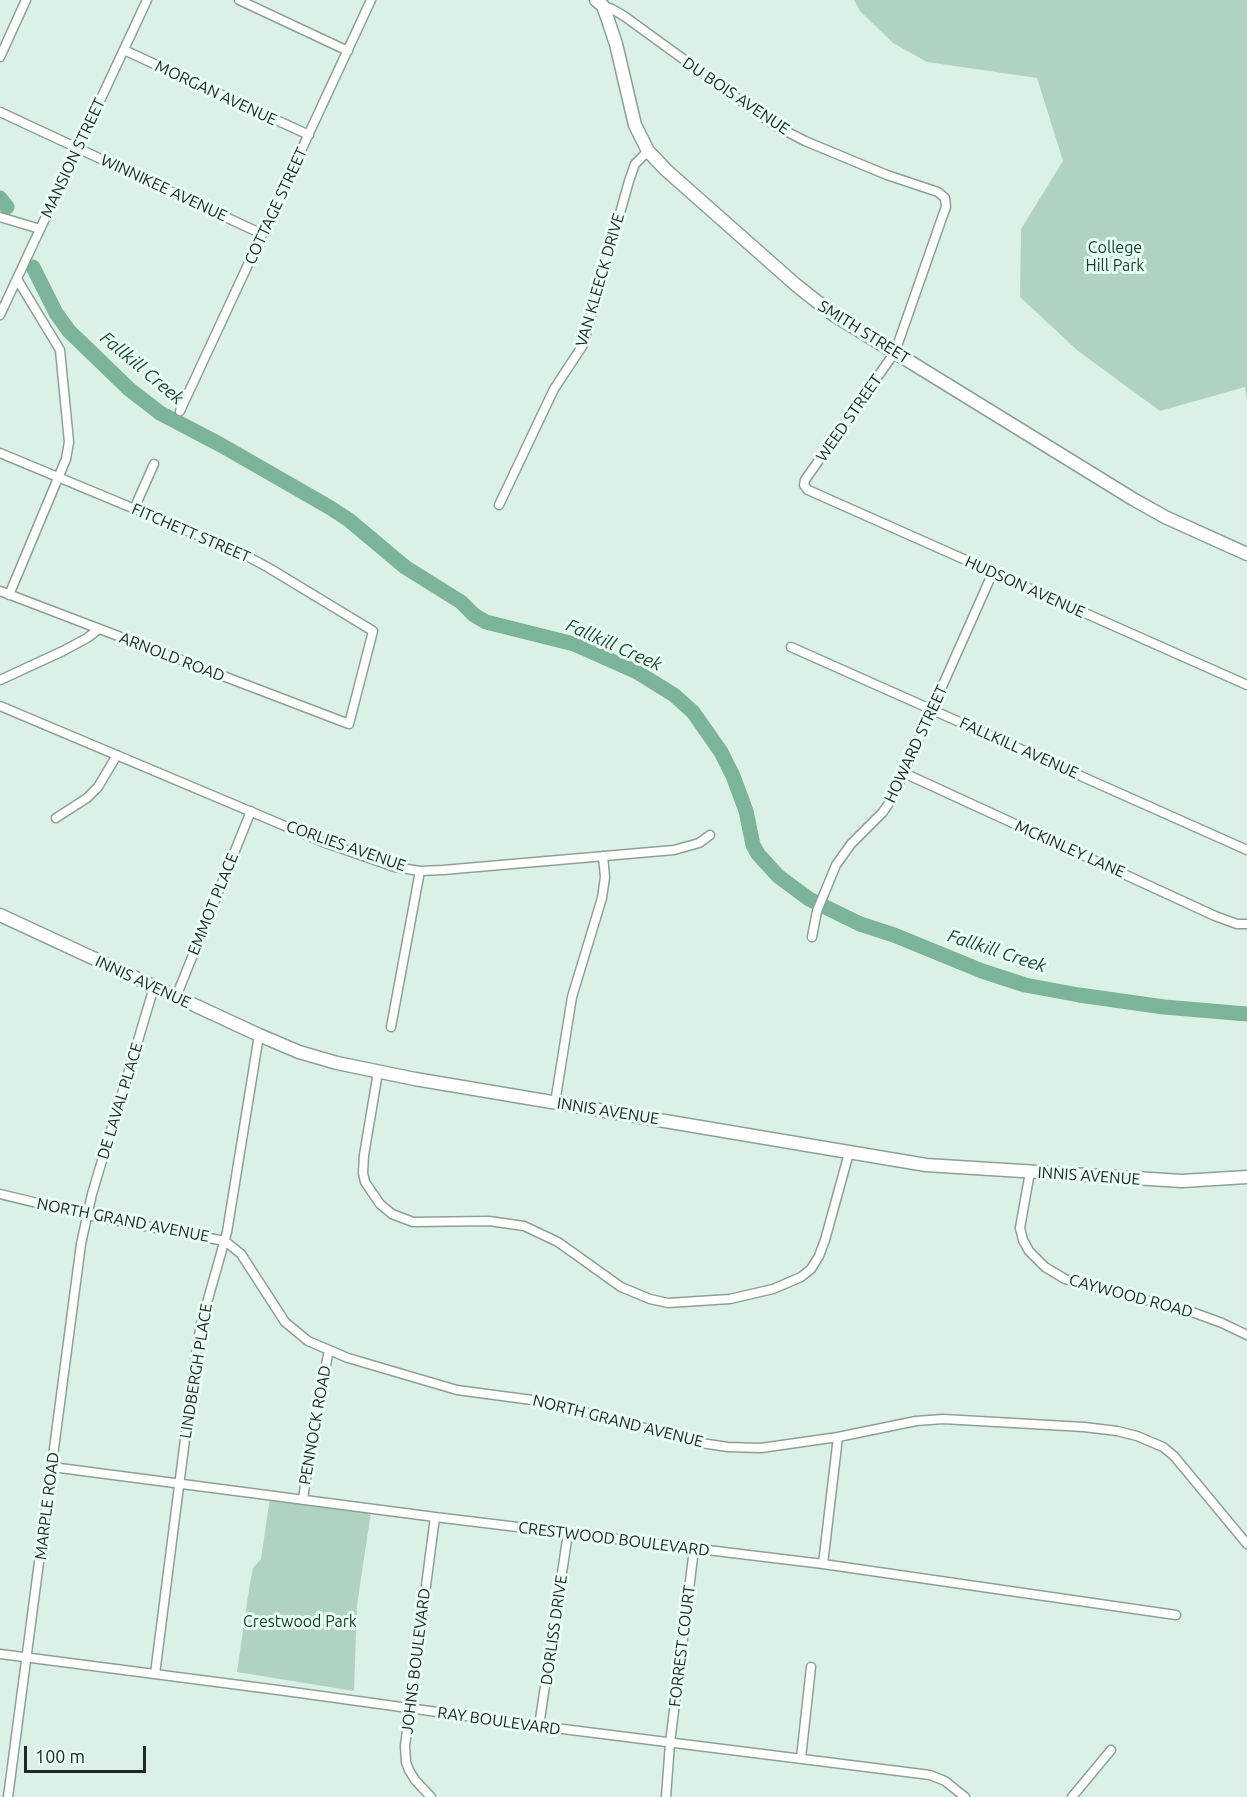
<!DOCTYPE html>
<html>
<head>
<meta charset="utf-8">
<style>
  body { margin:0 }
  #map { position:relative; width:1247px; height:1797px; overflow:hidden; background:#dcf1e6; font-family:Ubuntu,sans-serif }
  canvas { display:block }
  .scale { position:absolute; left:24px; top:1746px; width:122px; height:27px; box-sizing:border-box; border:3px solid #212925; border-top:0; padding-left:8px; font-size:18px; line-height:21px; white-space:nowrap; color:#212925; -webkit-text-stroke:4px #e9fef3; paint-order:stroke }
</style>
</head>
<body>
<div id="map">
<canvas width="1247" height="1797"></canvas>
<div class="scale">100 m</div>
</div>
<script>
const c = document.querySelector('canvas').getContext('2d');
c.lineJoin = 'round';
function fillPath(path, color) {
  c.fillStyle = color;
  c.fill(path, 'evenodd');
}
function toPath(rows) {
  const path = new Path2D();
  for (const r of rows) {
    path.moveTo(r[0], r[1]);
    for (let i = 2; i < r.length; i += 2) path.lineTo(r[i], r[i + 1]);
  }
  return path;
}
function trace(path, color, width, dash) {
  c.strokeStyle = color;
  c.lineWidth = width;
  c.lineCap = dash ? 'butt' : 'round';
  c.setLineDash(dash || []);
  c.stroke(path);
}
function write(font, color, halo, rows, align = 'center') {
  c.font = font + ' Ubuntu,sans-serif';
  c.lineWidth = 6;
  c.setLineDash([]);
  c.textBaseline = 'middle';
  c.strokeStyle = halo;
  c.fillStyle = color;
  for (const [text, x, y, turn = 0] of rows) {
    c.save();
    c.translate(x, y);
    c.rotate((+turn || 0) * Math.PI / 180);
    c.textAlign = isNaN(turn) ? turn : align;
    if (halo) c.strokeText(text, 0, 0);
    c.fillText(text, 0, 0);
    c.restore();
  }
}
fillPath(toPath([
  [854,0,1247,0,1247,400,1245,387,1160,411,1078,351,1020,297,1021,229,1063,161,1037,78,927,62,893,43,860,11],
  [270,1497,371,1512,357,1605,354,1691,237,1672,249,1589,253,1568,261,1559]
]), '#b0d3c1');
trace(toPath([
  [0,198,7,207],
  [33,267,56,313,69,331,129,389,160,413,221,445,329,507,349,520,405,567,461,602,474,615,486,622,574,644,637,672,674,695,693,712,721,752,733,776,746,811,753,845,758,854,778,876,809,899,860,924,894,935,982,971,1025,985,1079,995,1164,1007,1247,1014]
]), '#7bb499', 15);
const street = toPath([
  [239,0,348,51],
  [603,6,612,9,624,16,774,125,805,141,887,175,938,192,945,198,946,207,943,215,895,352,805,480,804,485,808,490,1247,685],
  [124,50,309,135],
  [0,57,26,0],
  [0,112,262,234],
  [0,217,40,229],
  [0,315,147,0],
  [180,411,371,0],
  [0,453,243,554,269,568,373,631,349,724,0,591],
  [499,505,554,389,583,345,629,181,635,164,648,151],
  [134,509,154,464],
  [9,595,66,459,69,442,60,350,17,279],
  [791,647,1247,850],
  [0,680,63,651,87,638,99,629],
  [0,706,323,842,395,867,420,871,443,870,674,850,699,843,710,835],
  [904,773,1215,916,1237,924,1247,924],
  [56,818,87,798,98,787,117,755],
  [812,937,817,911,836,865,851,844,883,812,893,797,993,572],
  [176,997,251,811],
  [391,1027,420,871],
  [378,1072,364,1155,363,1173,365,1182,380,1204,392,1214,413,1222,489,1221,524,1226,558,1242,621,1287,650,1299,668,1303,730,1299,773,1289,801,1277,811,1269,819,1256,825,1240,849,1153],
  [555,1103,572,997,602,898,605,877,603,856],
  [1030,1172,1020,1228,1023,1240,1029,1251,1045,1267,1065,1279,1192,1312,1222,1323,1247,1335],
  [0,1194,87,1215,225,1241,241,1254,285,1322,308,1341,348,1358,457,1390,547,1402,701,1443,728,1447,761,1448,838,1437,916,1421,943,1419,1084,1427,1117,1431,1137,1436,1163,1447,1174,1456,1247,1544],
  [52,1467,435,1517,823,1564,1176,1615],
  [303,1500,311,1440,329,1350],
  [823,1564,838,1437],
  [0,1654,278,1690,539,1726,930,1775,945,1781,965,1797],
  [155,1674,196,1353,201,1324,227,1232,259,1035],
  [539,1726,568,1533],
  [801,1758,811,1667],
  [8,1797,81,1244,92,1194,154,987],
  [431,1797,415,1780,409,1770,406,1762,405,1746,435,1517],
  [666,1797,670,1743,694,1549],
  [1072,1797,1111,1750]
]);
const secondary = toPath([
  [596,0,603,6,608,20,616,44,635,125,648,151,666,170,796,285,834,315,1133,499,1165,517,1247,554],
  [0,915,259,1035,299,1052,337,1063,415,1079,926,1165,1182,1181,1247,1177]
]);
trace(street, '#8da096', 11);
trace(secondary, '#8da096', 15);
trace(street, '#fff', 8);
trace(secondary, '#fff', 12);
write('16px', '#212925', '#e9fef3', [
  ["MORGAN AVENUE",216,93,25],
  ["DU BOIS AVENUE",736,96,34],
  ["MANSION STREET",73,158,-65],
  ["WINNIKEE AVENUE",164,188,25],
  ["COTTAGE STREET",276,206,-65],
  ["VAN KLEECK DRIVE",600,280,-74],
  ["SMITH STREET",864,332,32],
  ["WEED STREET",849,418,-55],
  ["FITCHETT STREET",191,533,23],
  ["HUDSON AVENUE",1025,587,24],
  ["ARNOLD ROAD",172,657,21],
  ["HOWARD STREET",916,744,-65],
  ["FALLKILL AVENUE",1019,748,24],
  ["CORLIES AVENUE",346,846,19],
  ["MCKINLEY LANE",1070,849,24],
  ["EMMOT PLACE",213,904,-68],
  ["INNIS AVENUE",143,982,25],
  ["DE LAVAL PLACE",120,1101,-73],
  ["INNIS AVENUE",608,1111,9],
  ["INNIS AVENUE",1089,1176,4],
  ["NORTH GRAND AVENUE",123,1220,11],
  ["CAYWOOD ROAD",1131,1296,15],
  ["LINDBERGH PLACE",196,1371,-81],
  ["NORTH GRAND AVENUE",618,1421,14],
  ["PENNOCK ROAD",315,1425,-80],
  ["MARPLE ROAD",47,1506,-83],
  ["CRESTWOOD BOULEVARD",614,1539,7],
  ["DORLISS DRIVE",554,1630,-82],
  ["FORREST COURT",682,1646,-83],
  ["JOHNS BOULEVARD",416,1661,-83],
  ["RAY BOULEVARD",499,1721,8]
]);
write('16px', '#13422f', '#e9fef3', [
  ["College",1115,248],
  ["Hill Park",1115,266],
  ["Crestwood Park",300,1622]
]);
write('italic 18px', '#1b4936', '#e9fef3', [
  ["Fallkill Creek",142,368,40],
  ["Fallkill Creek",614,645,24],
  ["Fallkill Creek",997,951,18]
]);
</script>
</body>
</html>
